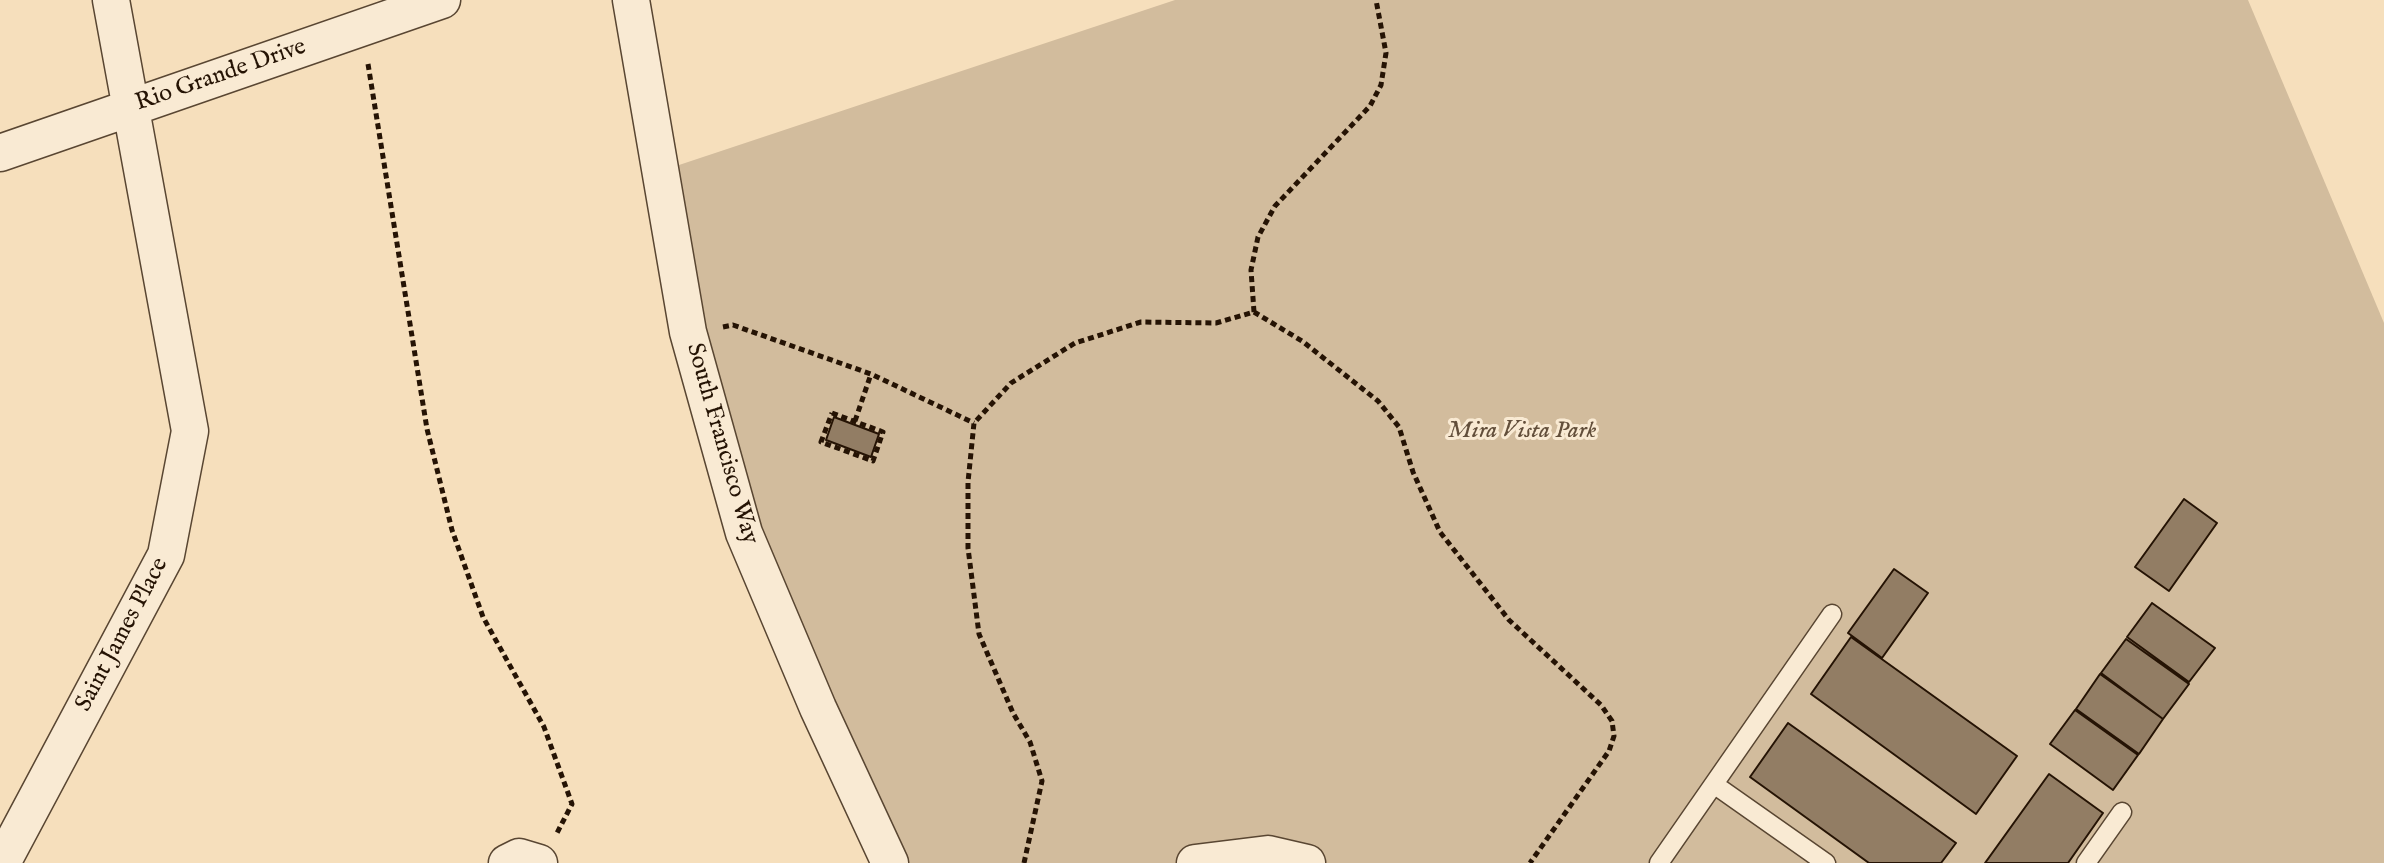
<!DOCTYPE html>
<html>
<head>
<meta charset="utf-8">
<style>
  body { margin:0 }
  canvas { display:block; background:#f6dfbc }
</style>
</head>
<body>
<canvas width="2384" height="863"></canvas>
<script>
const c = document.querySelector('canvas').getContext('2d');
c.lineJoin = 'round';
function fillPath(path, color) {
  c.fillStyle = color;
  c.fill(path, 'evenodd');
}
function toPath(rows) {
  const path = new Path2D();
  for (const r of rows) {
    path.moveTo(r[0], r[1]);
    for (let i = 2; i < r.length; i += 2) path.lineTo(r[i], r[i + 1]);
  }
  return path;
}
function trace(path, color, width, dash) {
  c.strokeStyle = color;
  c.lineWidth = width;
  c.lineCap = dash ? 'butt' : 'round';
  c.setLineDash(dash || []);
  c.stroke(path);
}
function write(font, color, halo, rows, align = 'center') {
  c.font = font + ' "IM FELL English",serif';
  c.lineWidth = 6;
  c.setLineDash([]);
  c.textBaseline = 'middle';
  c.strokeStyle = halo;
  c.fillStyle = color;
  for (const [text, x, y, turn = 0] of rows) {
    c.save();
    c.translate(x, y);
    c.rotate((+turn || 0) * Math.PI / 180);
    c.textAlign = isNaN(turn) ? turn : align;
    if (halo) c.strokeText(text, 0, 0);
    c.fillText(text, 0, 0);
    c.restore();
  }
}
fillPath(toPath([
  [1175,0,2248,0,2384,323,2384,863,890,863,744,533,661,171]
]), '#d2bc9d');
const building = toPath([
  [834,417,879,434,871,457,826,440,834,417],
  [2184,499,2217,523,2169,591,2135,567,2184,499],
  [1894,569,1928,593,1882,658,1848,633,1894,569],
  [2152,603,2215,648,2189,682,2127,637,2152,603],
  [1851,637,2017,756,1976,814,1811,694,1851,637],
  [2126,639,2189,684,2163,719,2101,673,2126,639],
  [2100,674,2163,719,2139,754,2076,709,2100,674],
  [2075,710,2138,755,2113,790,2050,744,2075,710],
  [1788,723,1956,843,1941,863,1869,863,1750,777,1788,723],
  [2049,774,2103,813,2068,863,1985,863,2049,774]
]);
fillPath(building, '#927d64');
trace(building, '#251304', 2);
const lane = toPath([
  [1715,785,1826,863],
  [1659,863,1832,614],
  [2086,863,2122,812]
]);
const street = toPath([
  [631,0,688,332,744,533,818,708,890,863],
  [0,153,442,0],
  [2,863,166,555,190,431,111,0],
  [507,863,519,857,539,863],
  [1195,863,1268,854,1307,863]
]);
trace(lane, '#594632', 21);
trace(street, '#594632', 39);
trace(toPath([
  [368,64,427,429,452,530,483,617,544,727,572,804,557,833],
  [1254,312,1251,270,1258,237,1275,206,1370,106,1381,85,1386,53,1376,0],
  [723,327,733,325,871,374,974,423],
  [832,413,883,432,873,461,821,442,832,413],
  [855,421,871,374],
  [1024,863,1042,781,1030,742,1013,713,979,634,968,548,968,482,974,423,1011,383,1075,343,1141,322,1216,323,1254,312,1302,341,1378,401,1399,427,1413,472,1440,532,1509,620,1601,705,1612,721,1614,736,1609,751,1530,863]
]), '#251304', 5, [6, 4]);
trace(lane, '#f9ead3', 18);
trace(street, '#f9ead3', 36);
write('24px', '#251304', '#f9ead3', [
  ["Rio Grande Drive",221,76,-19],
  ["South Francisco Way",721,444,74],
  ["Saint James Place",123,635,-62]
]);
write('italic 24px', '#624e3a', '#f9ead3', [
  ["Mira Vista Park",1522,432]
]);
</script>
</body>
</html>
